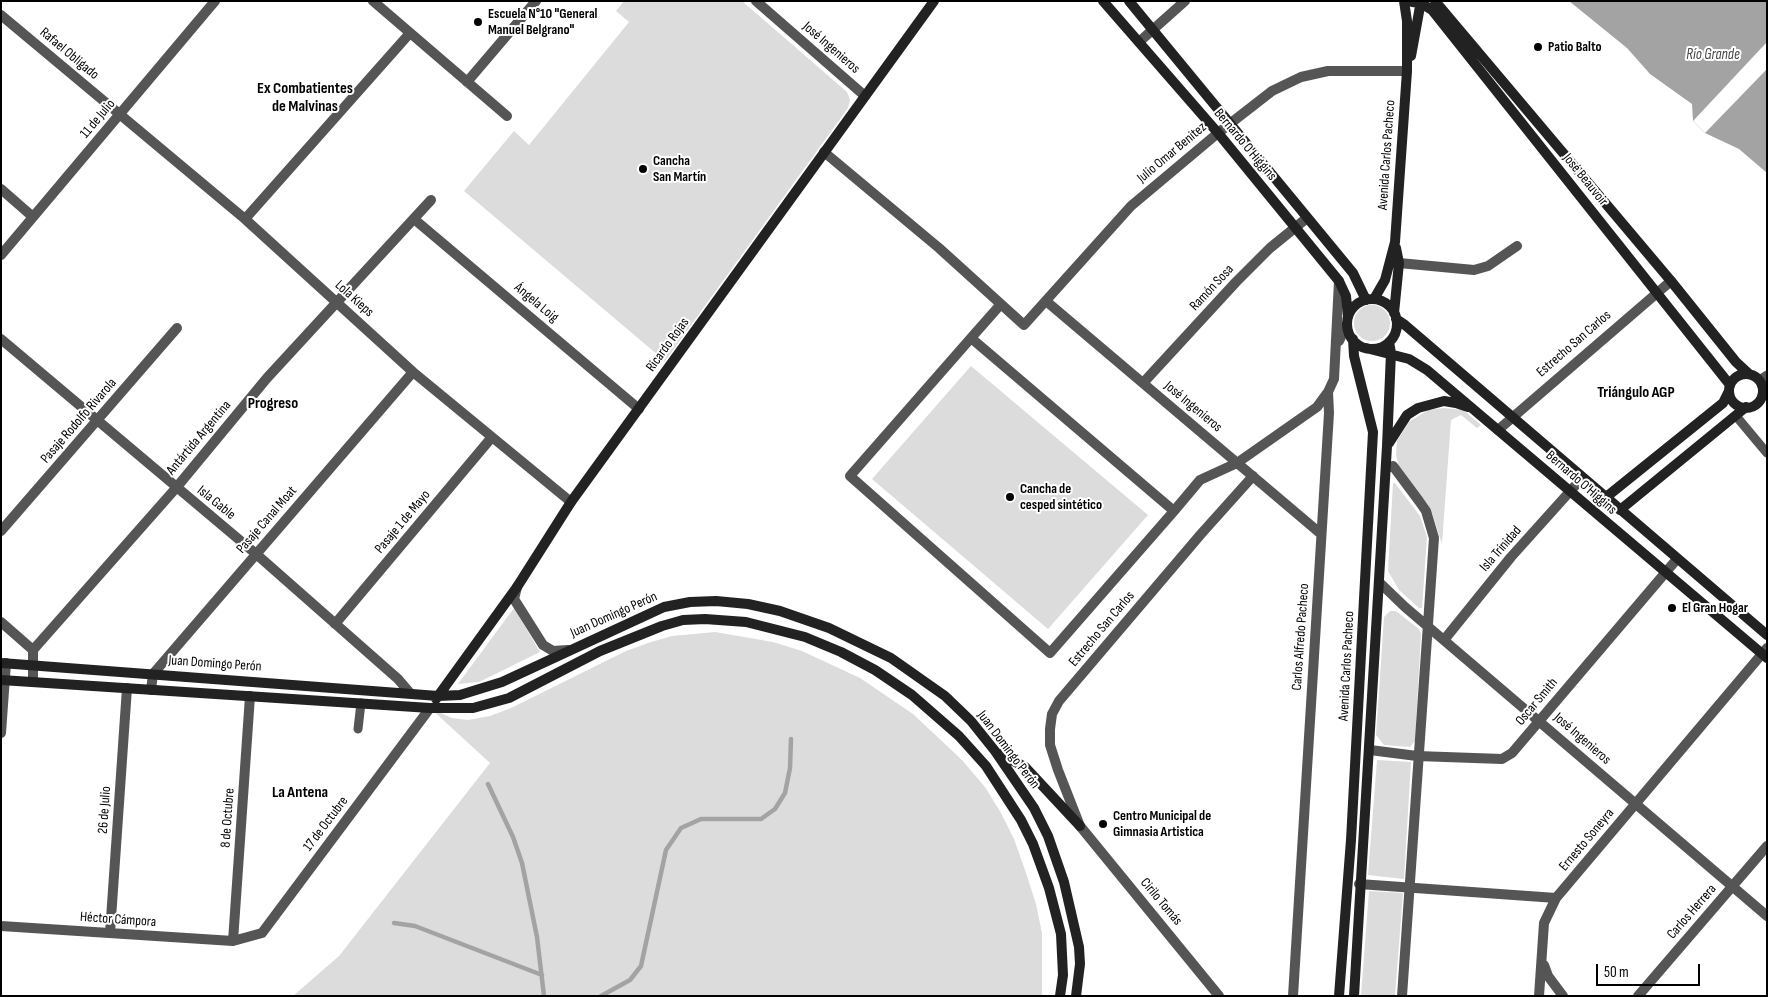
<!DOCTYPE html>
<html>
<head>
<meta charset="utf-8">
<style>
  body { margin:0 }
  #map { position:relative; width:1768px; height:997px; overflow:hidden; background:#fff; font-family:"Sofia Sans Condensed",sans-serif }
  canvas { display:block }
  .frame { position:absolute; inset:0; border:2px solid #000; pointer-events:none }
  .scale { position:absolute; left:1596px; top:964px; width:104px; height:22px; box-sizing:border-box; border:2px solid #000; border-top:0; padding-left:6px; font-size:15px; line-height:18px; white-space:nowrap; color:#000; -webkit-text-stroke:4px #fff; paint-order:stroke }
</style>
</head>
<body>
<div id="map">
<canvas width="1768" height="997"></canvas>
<div class="frame"></div>
<div class="scale">50 m</div>
</div>
<script>
const c = document.querySelector('canvas').getContext('2d');
c.lineJoin = 'round';
function fillPath(path, color) {
  c.fillStyle = color;
  c.fill(path, 'evenodd');
}
function toPath(rows) {
  const path = new Path2D();
  for (const r of rows) {
    if (r.length === 3) {
      path.moveTo(r[0] + r[2], r[1]);
      path.arc(r[0], r[1], r[2], 0, 2 * Math.PI);
      continue;
    }
    path.moveTo(r[0], r[1]);
    for (let i = 2; i < r.length; i += 2) path.lineTo(r[i], r[i + 1]);
  }
  return path;
}
function trace(path, color, width, dash) {
  c.strokeStyle = color;
  c.lineWidth = width;
  c.lineCap = dash ? 'butt' : 'round';
  c.setLineDash(dash || []);
  c.stroke(path);
}
function write(font, color, halo, rows, align = 'center') {
  c.font = font + ' "Sofia Sans Condensed",sans-serif';
  c.lineWidth = 4;
  c.setLineDash([]);
  c.textBaseline = 'middle';
  c.strokeStyle = halo;
  c.fillStyle = color;
  for (const [text, x, y, turn = 0] of rows) {
    c.save();
    c.translate(x, y);
    c.rotate((+turn || 0) * Math.PI / 180);
    c.textAlign = isNaN(turn) ? turn : align;
    if (halo) c.strokeText(text, 0, 0);
    c.fillText(text, 0, 0);
    c.restore();
  }
}
fillPath(toPath([
  [624,1,742,1,847,92,850,100,848,108,665,361,464,191,514,131,529,145,629,22,616,11],
  [1372,323,18],
  [971,366,1148,515,1048,629,872,479],
  [1444,408,1463,410,1481,425,1477,428,1461,415,1451,420,1442,544,1432,513,1399,467,1396,455,1397,441,1409,422,1428,410],
  [1393,483,1395,483,1420,516,1427,537,1422,608,1419,608,1399,590,1388,571],
  [514,608,540,652,479,682,458,684],
  [1390,611,1396,611,1419,629,1421,634,1415,741,1410,747,1384,745,1376,735,1384,617],
  [715,632,773,642,802,651,860,678,913,714,962,760,985,787,1001,813,1014,839,1026,873,1036,904,1042,933,1042,996,293,996,339,956,490,763,430,708,452,718,468,720,490,716,511,708,626,651,651,642,672,636],
  [1377,760,1411,762,1404,879,1368,875],
  [1369,891,1403,893,1395,996,1361,995]
]), '#dcdcdc');
fillPath(toPath([
  [1569,1,1767,1,1767,173,1739,149,1705,133,1693,121,1692,104,1650,74,1627,48]
]), '#a3a3a3');
fillPath(toPath([
  [1767,42,1767,69,1705,133,1693,121]
]), '#fff');
trace(toPath([
  [488,784,513,837,522,863,537,937,544,996],
  [394,923,415,926,542,975],
  [601,996,630,980,641,966,666,850,681,828,701,819,761,819,775,809,785,793,790,768,791,739]
]), '#a3a3a3', 4.5);
trace(toPath([
  [1759,380,1767,375],
  [1762,385,1767,386],
  [1736,416,1767,453],
  [358,729,361,703]
]), '#555', 9);
trace(toPath([
  [373,1,507,116],
  [756,1,865,96],
  [1,15,245,219,413,372,571,502],
  [1139,42,1185,1],
  [467,82,536,1],
  [824,152,939,248,1024,325,1131,206,1218,133,1272,91,1301,77,1328,71,1407,71],
  [1,189,33,217],
  [245,219,410,33],
  [414,219,639,409],
  [1,255,215,1],
  [1399,263,1474,270,1488,266,1517,246],
  [1046,301,1321,534],
  [971,338,1174,511,1050,653,850,476,971,338,1001,304],
  [1,339,255,553,398,679,410,693],
  [1339,341,1347,324],
  [1143,383,1236,282,1270,248,1307,218],
  [1498,430,1671,281],
  [1386,468,1393,466,1419,501,1426,511,1434,538,1402,996],
  [1174,511,1200,480,1237,463,1317,407,1328,392],
  [1,531,177,328],
  [1380,583,1405,607,1767,916],
  [517,587,514,599,543,645,553,651,568,650],
  [1,622,33,650],
  [335,624,492,437],
  [1444,640,1511,557,1582,478],
  [33,682,33,650,176,488,267,378,431,200],
  [151,690,153,674,413,372],
  [1,733,6,663],
  [1370,750,1417,756,1502,759,1512,753,1677,559],
  [1359,884,1556,898,1767,648],
  [1,926,233,941,262,933,430,708],
  [110,933,127,688],
  [233,941,250,696],
  [1544,965,1548,976,1563,996],
  [1219,996,1080,826,1058,770,1050,745,1050,729,1052,714,1059,701,1201,534,1253,476],
  [1293,996,1329,413,1328,392,1334,379,1339,281],
  [1539,996,1544,923,1556,898],
  [1638,996,1767,846]
]), '#555', 10);
trace(toPath([
  [1103,1,1218,133,1339,281,1346,296,1348,316],
  [1129,1,1353,273,1366,300],
  [1435,1,1671,281,1736,362,1749,374],
  [1412,2,1421,3,1432,10,1730,385],
  [1411,56,1421,1],
  [1374,299,1385,280,1395,242,1407,71,1407,21,1404,1],
  [1372,324,25],
  [1394,313,1399,263,1396,248],
  [1396,319,1405,325,1767,635],
  [1366,348,1409,359,1427,370,1767,658],
  [1746,391,17],
  [1389,443,1407,415,1418,408,1444,401,1456,403,1468,407],
  [1605,498,1723,403,1729,391],
  [1620,510,1746,407],
  [1,663,438,696,460,695,502,682,664,607,690,602,716,601,748,604,780,611,829,628,891,658,945,696,971,721,995,751,1034,808,1048,836,1064,882,1079,947,1080,964,1076,996],
  [1,680,430,708,473,708,509,698,600,651,662,626,683,620,705,619,746,622,805,637,841,652,875,670,912,695,959,736,986,766,1021,820,1033,844,1049,888,1061,934,1063,975,1060,996],
  [436,699,517,587,571,502,934,1],
  [1000,754,1025,767,1080,826],
  [1339,996,1351,840,1373,432,1354,356,1353,339],
  [1354,996,1387,446,1391,353,1389,342]
]), '#222', 10);
for (const [x, y, r, color] of [
  [478,22,5,"#000"],
  [1538,47,5,"#000"],
  [643,169,5,"#000"],
  [1010,497,5,"#000"],
  [1672,608,5,"#000"],
  [1103,824,5,"#000"]
]) {
  const dot = new Path2D();
  dot.arc(x, y, r, 0, 2 * Math.PI);
  c.fillStyle = color;
  c.fill(dot);
  trace(dot, '#fff', 2);
}
write('bold 14px', '#000', '#fff', [
  ["Escuela N°10 \"General",488,14],
  ["Manuel Belgrano\"",488,30],
  ["Patio Balto",1548,47],
  ["Cancha",653,161],
  ["San Martín",653,177],
  ["Cancha de",1020,489],
  ["cesped sintético",1020,505],
  ["El Gran Hogar",1682,608],
  ["Centro Municipal de",1113,816],
  ["Gimnasia Artistica",1113,832]
], 'left');
write('14px', '#000', '#fff', [
  ["José Ingenieros",831,48,41],
  ["Rafael Obligado",69,54,40],
  ["11 de Julio",98,119,-50],
  ["Bernardo O'Higgins",1245,145,50],
  ["Julio Omar Benitez",1172,153,-40],
  ["Avenida Carlos Pacheco",1387,155,-86],
  ["José Beauvoir",1585,180,51],
  ["Ramón Sosa",1212,288,-47],
  ["Lola Kieps",354,299,42],
  ["Ángela Loig",536,303,40],
  ["Estrecho San Carlos",1574,344,-41],
  ["Ricardo Rojas",668,345,-54],
  ["José Ingenieros",1193,407,40],
  ["Pasaje Rodolfo Rivarola",79,421,-49],
  ["Antártida Argentina",199,438,-50],
  ["Bernardo O'Higgins",1581,483,41],
  ["Isla Gable",216,503,39],
  ["Pasaje Canal Moat",267,520,-49],
  ["Pasaje 1 de Mayo",403,522,-50],
  ["Isla Trinidad",1501,549,-49],
  ["Juan Domingo Perón",614,615,-24],
  ["Estrecho San Carlos",1102,629,-50],
  ["Carlos Alfredo Pacheco",1301,637,-86],
  ["Juan Domingo Perón",215,664,4],
  ["Avenida Carlos Pacheco",1347,666,-87],
  ["Oscar Smith",1537,702,-50],
  ["José Ingenieros",1582,739,41],
  ["Juan Domingo Perón",1008,750,53],
  ["26 de Julio",105,810,-86],
  ["8 de Octubre",228,818,-86],
  ["17 de Octubre",326,824,-53],
  ["Ernesto Soneyra",1587,840,-50],
  ["Cirilo Tomás",1161,902,50],
  ["Carlos Herrera",1692,912,-49],
  ["Héctor Cámpora",118,920,4]
]);
write('italic 15px', '#444', '#fff', [
  ["Río Grande",1713,55]
]);
write('bold 16px', '#000', '#fff', [
  ["Ex Combatientes",305,89],
  ["de Malvinas",305,107],
  ["Triángulo AGP",1636,393],
  ["Progreso",273,404],
  ["La Antena",300,793]
]);
</script>
</body>
</html>
